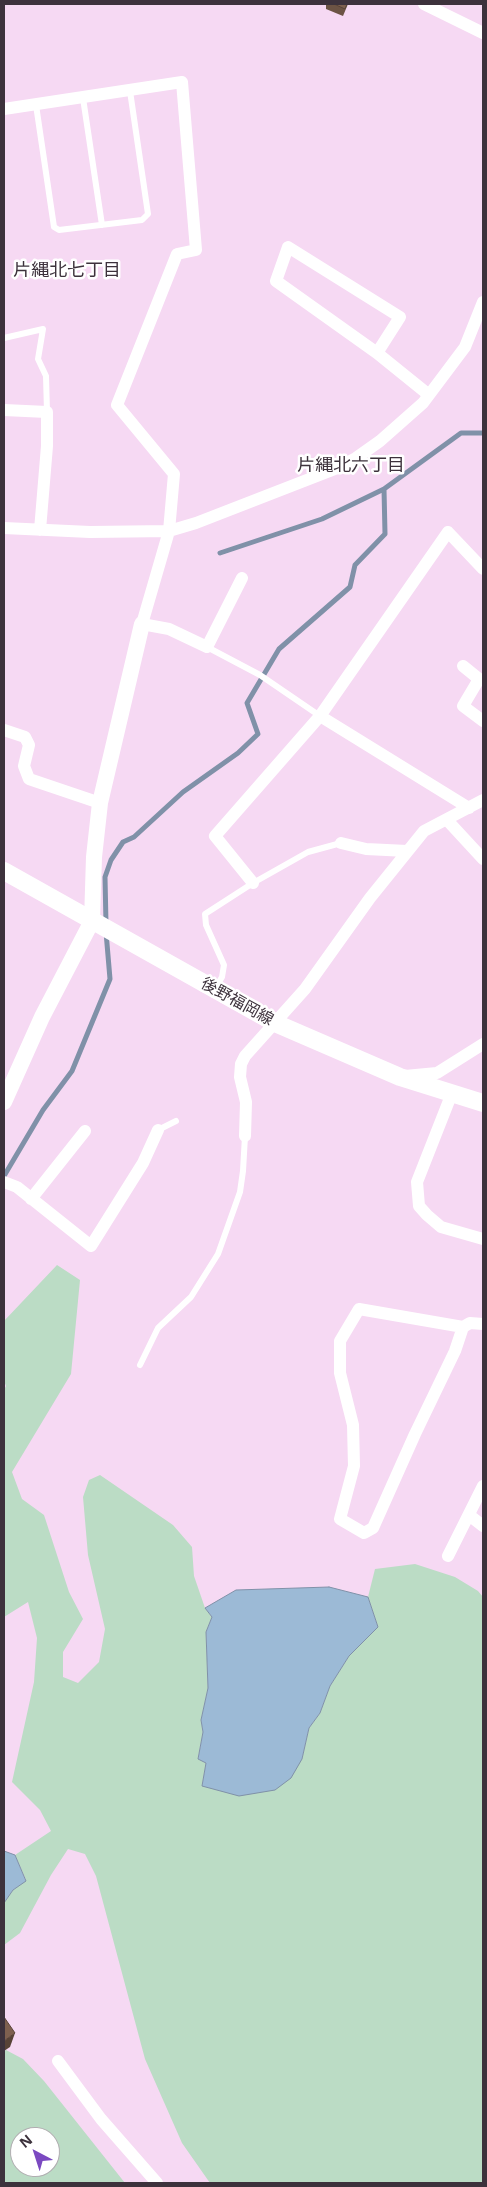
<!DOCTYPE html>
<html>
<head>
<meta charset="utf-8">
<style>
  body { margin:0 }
  #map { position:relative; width:487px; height:2187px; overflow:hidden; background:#f6d9f3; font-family:"Open Sans",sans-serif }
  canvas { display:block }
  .frame { position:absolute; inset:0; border:5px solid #3d323c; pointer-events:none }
  .north { position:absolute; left:10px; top:2127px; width:50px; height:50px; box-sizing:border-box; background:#fff; border:1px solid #b1adb1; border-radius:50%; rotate:320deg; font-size:14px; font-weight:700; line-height:20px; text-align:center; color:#3d323c }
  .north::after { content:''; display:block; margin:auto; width:18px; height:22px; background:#7b49c1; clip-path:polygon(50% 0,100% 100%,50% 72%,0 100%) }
</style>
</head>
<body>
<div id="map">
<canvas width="487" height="2187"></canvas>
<div class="frame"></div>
<div class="north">N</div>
</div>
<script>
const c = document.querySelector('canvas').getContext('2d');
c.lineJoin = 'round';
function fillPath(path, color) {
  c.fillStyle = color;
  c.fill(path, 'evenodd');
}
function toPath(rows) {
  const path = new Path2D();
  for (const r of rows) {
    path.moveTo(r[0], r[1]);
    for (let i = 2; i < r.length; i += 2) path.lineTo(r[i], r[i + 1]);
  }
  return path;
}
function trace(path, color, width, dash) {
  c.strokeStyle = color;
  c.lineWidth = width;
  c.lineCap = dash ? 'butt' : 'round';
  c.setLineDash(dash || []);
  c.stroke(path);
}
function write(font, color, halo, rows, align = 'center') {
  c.font = font + ' "Open Sans","Noto Sans JP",sans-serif';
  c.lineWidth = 5;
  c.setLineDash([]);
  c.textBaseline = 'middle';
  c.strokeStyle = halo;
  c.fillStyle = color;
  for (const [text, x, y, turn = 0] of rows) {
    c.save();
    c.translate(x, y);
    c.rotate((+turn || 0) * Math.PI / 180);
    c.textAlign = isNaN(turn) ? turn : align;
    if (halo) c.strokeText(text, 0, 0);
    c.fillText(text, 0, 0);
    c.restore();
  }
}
fillPath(toPath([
  [57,1265,80,1280,71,1374,12,1472,22,1499,44,1515,69,1592,83,1619,63,1652,63,1677,78,1683,99,1662,105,1629,88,1555,83,1497,89,1480,100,1475,173,1525,192,1547,194,1576,205,1608,212,1617,206,1632,208,1688,201,1720,203,1732,198,1758,206,1763,202,1786,302,1759,309,1728,320,1713,330,1686,349,1656,378,1627,368,1597,375,1569,415,1564,455,1577,478,1591,483,1597,483,2183,210,2183,182,2143,145,2059,96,1876,85,1854,68,1849,51,1875,20,1933,4,1945,4,1903,13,1890,26,1880,15,1855,51,1831,40,1810,12,1782,34,1682,37,1638,28,1602,4,1617,4,1390,6,1386,4,1381,4,1321],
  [6,2050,23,2059,44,2081,125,2183,4,2183,4,2051],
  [20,2137,50,2137,50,2167,20,2167]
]), '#bbdcc5');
const water = toPath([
  [329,1587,368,1597,378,1627,349,1656,330,1686,320,1713,309,1728,302,1759,291,1778,275,1790,239,1796,202,1786,206,1763,198,1759,203,1732,201,1720,208,1688,206,1632,212,1617,205,1608,236,1590,329,1587],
  [4,1851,15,1855,26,1881,13,1890,4,1903,4,1851]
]);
fillPath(water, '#9cbad6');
trace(water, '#8091a8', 1);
trace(toPath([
  [220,553,322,519,384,489],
  [106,924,105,877,111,860,123,842,134,837,183,792,238,753,258,734,247,703,279,649,350,587,355,565,385,534,384,489,461,433,483,433],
  [4,1176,43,1110,72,1071,110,979,106,932]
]), '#8091a8', 5);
trace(toPath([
  [83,98,102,225],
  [36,105,54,227,59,230,142,220,148,214,130,91],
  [4,338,43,329,38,359,46,376,47,412],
  [207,647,260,675,320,716],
  [216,987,222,977,224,965,206,925,205,914,253,883,308,852,341,843],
  [158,1130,176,1121],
  [140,1365,158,1328,191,1297,218,1254,240,1192,243,1171,245,1136]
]), '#fff', 6);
trace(toPath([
  [424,4,483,33],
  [4,109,182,82,196,250,177,254,117,405,174,474,169,531,142,624,169,629,207,647,242,578],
  [377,353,400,317,288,247,276,281,377,353,429,395],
  [4,410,47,412,47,446,40,530],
  [4,528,90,532,169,531,196,523,335,469,356,458,380,441,423,403,465,347,483,302],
  [463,666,479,679,463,706,483,721],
  [4,730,25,737,29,745,24,766,29,779,100,803],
  [469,808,320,716,448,532,483,569],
  [447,820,483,859],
  [341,843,366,849,407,851],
  [253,883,215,836,320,716],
  [405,1076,437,1073,483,1044],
  [452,1093,417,1182,419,1206,427,1215,441,1227,483,1239],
  [245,1136,246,1102,240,1077,241,1064,245,1056,305,989,370,898,424,831,483,800],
  [4,1182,17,1187,91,1246,143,1163,158,1130],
  [31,1199,85,1131],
  [463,1327,359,1309,340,1341,340,1373,353,1425,354,1466,340,1519,364,1533,373,1528,415,1434,455,1351,463,1327,470,1323,483,1324],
  [469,1515,483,1526],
  [448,1556,483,1486],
  [58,2061,101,2119,157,2183]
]), '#fff', 12);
trace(toPath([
  [4,1102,42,1017,92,921,94,857,100,803,142,624]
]), '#fff', 16);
trace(toPath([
  [4,871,275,1023,400,1077,483,1103]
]), '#fff', 18);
fillPath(toPath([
  [326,4,348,4,343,16,326,9]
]), '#6c5344');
fillPath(toPath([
  [15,2033,10,2047,4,2051,4,2041]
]), '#584337');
const building = toPath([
  [334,4,347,4,345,9,334,4],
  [4,2017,15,2033,4,2041,4,2017]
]);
fillPath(building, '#7e604f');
trace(building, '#584337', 1);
write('16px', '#3d323c', '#fff', [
  ["後野福岡線",237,1002,29]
]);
write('18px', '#3d323c', '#fff', [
  ["片縄北七丁目",67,271],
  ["片縄北六丁目",351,466]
]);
</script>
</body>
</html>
